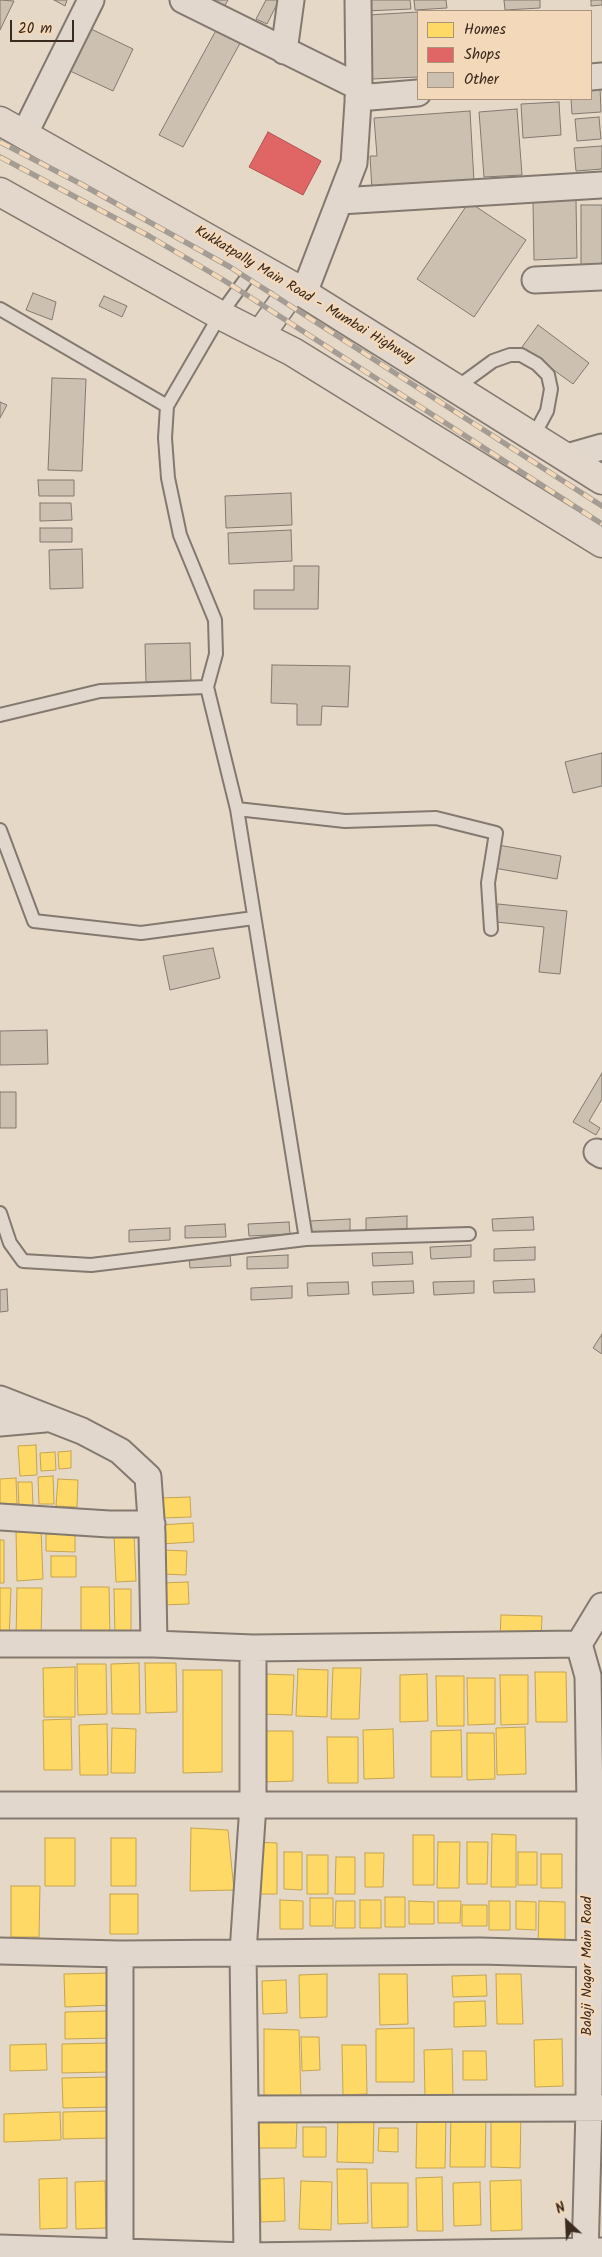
<!DOCTYPE html>
<html>
<head>
<meta charset="utf-8">
<style>
  body { margin:0 }
  #map { position:relative; width:602px; height:2257px; overflow:hidden; background:#e6d8c7; font-family:Kalam,sans-serif }
  canvas { display:block }
  .legend { position:absolute; left:417px; top:10px; width:175px; height:90px; box-sizing:border-box; background:#f3d9ba; border:1px solid #a9937c; margin:0; padding:6px 9px; list-style:none; font-size:15px; color:#3b2a1e }
  .legend li { display:flex; align-items:center; gap:10px; height:25px }
  .legend b { width:25px; border:1px solid #a9937c }
  .north { position:absolute; left:542px; top:2197px; width:50px; height:50px; -webkit-text-stroke:4px #f3d9ba; paint-order:stroke; rotate:335deg; font-size:14px; font-weight:700; line-height:20px; text-align:center; color:#3b2a1e }
  .north::after { content:''; display:block; margin:auto; width:18px; height:22px; background:#3b2a1e; clip-path:polygon(50% 0,100% 100%,50% 72%,0 100%) }
  .scale { position:absolute; left:10px; top:20px; width:64px; height:22px; box-sizing:border-box; border:2px solid #3b2a1e; border-top:0; padding-left:6px; font-size:15px; line-height:18px; white-space:nowrap; color:#3b2a1e; -webkit-text-stroke:4px #f3d9ba; paint-order:stroke }
</style>
</head>
<body>
<div id="map">
<canvas width="602" height="2257"></canvas>
<ul class="legend">
<li><b style="height:14px;background:#ffd966"></b>Homes</li>
<li><b style="height:14px;background:#e06666"></b>Shops</li>
<li><b style="height:14px;background:#ccc0b1"></b>Other</li>
</ul>
<div class="north">N</div>
<div class="scale">20 m</div>
</div>
<script>
const c = document.querySelector('canvas').getContext('2d');
c.lineJoin = 'round';
function fillPath(path, color) {
  c.fillStyle = color;
  c.fill(path, 'evenodd');
}
function toPath(rows) {
  const path = new Path2D();
  for (const r of rows) {
    path.moveTo(r[0], r[1]);
    for (let i = 2; i < r.length; i += 2) path.lineTo(r[i], r[i + 1]);
  }
  return path;
}
function trace(path, color, width, dash) {
  c.strokeStyle = color;
  c.lineWidth = width;
  c.lineCap = dash ? 'butt' : 'round';
  c.setLineDash(dash || []);
  c.stroke(path);
}
function write(font, color, halo, rows, align = 'center') {
  c.font = font + ' Kalam,sans-serif';
  c.lineWidth = 5;
  c.setLineDash([]);
  c.textBaseline = 'middle';
  c.strokeStyle = halo;
  c.fillStyle = color;
  for (const [text, x, y, turn = 0] of rows) {
    c.save();
    c.translate(x, y);
    c.rotate((+turn || 0) * Math.PI / 180);
    c.textAlign = isNaN(turn) ? turn : align;
    if (halo) c.strokeText(text, 0, 0);
    c.fillText(text, 0, 0);
    c.restore();
  }
}
const homes = toPath([
  [36,1445,37,1475,20,1476,18,1446,36,1445],
  [71,1451,71,1468,59,1469,58,1452,71,1451],
  [55,1452,56,1470,41,1471,40,1453,55,1452],
  [53,1476,54,1504,39,1504,38,1477,53,1476],
  [16,1478,17,1504,0,1505,0,1479,16,1478],
  [58,1479,78,1480,77,1507,56,1506,58,1479],
  [18,1482,32,1482,33,1506,19,1506,18,1482],
  [190,1497,191,1517,161,1518,161,1498,190,1497],
  [193,1523,194,1542,160,1544,159,1525,193,1523],
  [41,1529,43,1579,17,1581,16,1530,41,1529],
  [134,1533,136,1581,116,1582,114,1534,134,1533],
  [46,1534,75,1534,75,1552,46,1551,46,1534],
  [0,1540,4,1540,4,1583,0,1583,0,1540],
  [163,1550,187,1551,186,1575,162,1574,163,1550],
  [51,1556,76,1556,76,1577,51,1577,51,1556],
  [188,1582,189,1604,162,1605,161,1583,188,1582],
  [81,1587,109,1587,110,1639,81,1639,81,1587],
  [0,1588,11,1588,9,1641,0,1641,0,1588],
  [17,1588,42,1588,41,1640,16,1639,17,1588],
  [114,1589,131,1589,131,1637,115,1638,114,1589],
  [501,1615,542,1616,541,1640,500,1639,501,1615],
  [139,1663,140,1714,112,1714,111,1664,139,1663],
  [145,1663,176,1663,177,1712,146,1713,145,1663],
  [77,1664,106,1664,107,1714,78,1715,77,1664],
  [75,1667,75,1717,44,1717,43,1668,75,1667],
  [333,1668,361,1668,359,1719,331,1719,333,1668],
  [298,1669,328,1670,327,1717,296,1716,298,1669],
  [183,1670,222,1670,222,1772,183,1773,183,1670],
  [535,1672,566,1672,567,1722,536,1722,535,1672],
  [264,1674,294,1675,292,1715,261,1714,264,1674],
  [427,1674,428,1721,400,1722,400,1675,427,1674],
  [500,1675,528,1675,528,1724,501,1725,500,1675],
  [436,1676,464,1676,464,1726,437,1726,436,1676],
  [467,1678,495,1678,495,1724,468,1725,467,1678],
  [71,1719,72,1770,44,1770,43,1720,71,1719],
  [107,1724,108,1775,80,1775,79,1725,107,1724],
  [525,1727,526,1774,497,1775,496,1728,525,1727],
  [112,1728,136,1729,135,1773,111,1773,112,1728],
  [393,1729,394,1778,364,1779,363,1730,393,1729],
  [461,1730,462,1777,431,1777,431,1731,461,1730],
  [260,1731,293,1731,293,1781,261,1782,260,1731],
  [467,1733,494,1733,495,1779,467,1780,467,1733],
  [327,1737,358,1737,358,1783,328,1783,327,1737],
  [191,1828,228,1830,234,1890,190,1891,191,1828],
  [492,1834,516,1835,516,1887,491,1887,492,1834],
  [413,1835,434,1835,434,1885,413,1885,413,1835],
  [45,1838,75,1838,75,1886,45,1886,45,1838],
  [111,1838,136,1838,136,1886,111,1886,111,1838],
  [256,1842,277,1843,277,1894,256,1894,256,1842],
  [438,1842,460,1842,459,1888,437,1888,438,1842],
  [467,1842,488,1842,487,1884,467,1884,467,1842],
  [284,1852,302,1852,302,1890,284,1889,284,1852],
  [518,1852,537,1852,537,1885,518,1885,518,1852],
  [365,1853,384,1853,383,1887,365,1887,365,1853],
  [541,1854,562,1854,562,1888,541,1888,541,1854],
  [307,1855,328,1855,328,1894,307,1894,307,1855],
  [336,1857,355,1857,355,1894,335,1894,336,1857],
  [11,1886,40,1886,39,1937,11,1937,11,1886],
  [110,1894,138,1894,138,1934,110,1934,110,1894],
  [385,1897,405,1897,405,1927,385,1927,385,1897],
  [310,1898,333,1898,333,1926,310,1926,310,1898],
  [280,1900,303,1901,303,1929,280,1929,280,1900],
  [360,1900,381,1900,381,1928,360,1928,360,1900],
  [336,1901,355,1901,355,1928,335,1928,336,1901],
  [409,1901,434,1902,434,1924,409,1924,409,1901],
  [438,1901,461,1901,460,1923,438,1923,438,1901],
  [489,1901,510,1901,510,1930,489,1930,489,1901],
  [516,1901,536,1902,536,1930,516,1929,516,1901],
  [539,1901,565,1902,565,1948,538,1948,539,1901],
  [462,1905,487,1905,487,1926,462,1926,462,1905],
  [110,1973,111,2005,65,2007,64,1974,110,1973],
  [327,1974,327,2017,300,2018,299,1975,327,1974],
  [379,1974,407,1974,408,2024,380,2025,379,1974],
  [496,1974,521,1974,523,2024,497,2024,496,1974],
  [486,1975,487,1996,453,1997,452,1976,486,1975],
  [286,1980,287,2013,263,2014,262,1981,286,1980],
  [485,2001,486,2026,454,2027,454,2002,485,2001],
  [111,2011,112,2038,65,2039,65,2012,111,2011],
  [414,2028,414,2082,376,2082,376,2029,414,2028],
  [264,2029,299,2030,301,2102,264,2101,264,2029],
  [301,2037,319,2037,320,2070,302,2071,301,2037],
  [562,2039,563,2086,535,2087,534,2040,562,2039],
  [109,2043,110,2072,62,2073,62,2044,109,2043],
  [46,2044,47,2070,10,2071,10,2045,46,2044],
  [342,2045,366,2045,367,2094,343,2095,342,2045],
  [452,2049,453,2096,425,2096,424,2050,452,2049],
  [463,2051,486,2051,487,2080,463,2080,463,2051],
  [110,2077,111,2107,63,2108,62,2078,110,2077],
  [109,2111,109,2138,63,2139,63,2112,109,2111],
  [491,2111,521,2111,520,2168,491,2167,491,2111],
  [60,2112,61,2140,4,2142,4,2114,60,2112],
  [451,2115,486,2115,485,2167,450,2167,451,2115],
  [417,2116,446,2117,445,2168,416,2168,417,2116],
  [338,2117,374,2118,373,2163,337,2162,338,2117],
  [259,2121,297,2121,296,2148,258,2148,259,2121],
  [303,2127,326,2127,326,2157,303,2157,303,2127],
  [379,2128,398,2128,398,2152,378,2151,379,2128],
  [337,2169,367,2169,368,2223,338,2224,337,2169],
  [442,2177,443,2231,417,2231,416,2178,442,2177],
  [67,2178,67,2228,40,2229,39,2179,67,2178],
  [284,2178,285,2221,261,2222,260,2179,284,2178],
  [521,2180,522,2230,491,2231,490,2181,521,2180],
  [105,2181,106,2228,76,2229,75,2182,105,2181],
  [301,2181,332,2182,331,2230,299,2229,301,2181],
  [480,2182,481,2225,454,2226,453,2183,480,2182],
  [371,2183,408,2183,408,2227,372,2228,371,2183]
]);
fillPath(homes, '#ffd966');
trace(homes, '#c4a450', 1);
const shops = toPath([
  [268,132,321,161,303,195,249,167,268,132]
]);
fillPath(shops, '#e06666');
trace(shops, '#ae5450', 1);
const building = toPath([
  [0,0,14,1,0,30,0,0],
  [54,0,67,0,65,6,54,0],
  [207,0,228,0,223,9,207,0],
  [266,0,279,0,267,24,256,19,266,0],
  [366,0,410,0,411,9,366,11,366,0],
  [414,0,446,0,447,8,415,10,414,0],
  [504,0,540,0,540,8,505,10,504,0],
  [591,0,602,0,602,5,591,6,591,0],
  [418,12,418,77,372,79,368,15,418,12],
  [220,23,244,36,183,147,159,135,220,23],
  [89,28,133,49,113,91,68,70,89,28],
  [591,86,600,86,601,112,572,114,571,99,591,99,591,86],
  [559,102,561,135,523,138,521,104,559,102],
  [517,109,522,175,484,177,479,112,517,109],
  [470,111,474,182,372,190,370,156,377,156,374,118,470,111],
  [599,117,601,139,577,141,575,119,599,117],
  [602,146,602,169,576,171,574,148,602,146],
  [576,200,577,258,534,260,533,201,576,200],
  [469,202,526,240,474,317,417,279,469,202],
  [581,205,602,205,602,272,581,272,581,205],
  [33,293,56,302,52,320,26,310,33,293],
  [104,296,127,306,122,317,99,306,104,296],
  [538,325,589,363,573,384,522,347,538,325],
  [52,378,86,379,82,471,48,470,52,378],
  [0,402,7,405,0,418,0,402],
  [38,480,74,480,74,496,39,496,38,480],
  [291,493,292,525,226,528,225,496,291,493],
  [40,503,71,503,72,520,40,521,40,503],
  [40,528,72,528,72,542,40,542,40,528],
  [291,530,292,561,229,564,228,533,291,530],
  [82,549,83,588,50,589,49,550,82,549],
  [294,566,319,566,318,609,254,609,254,590,294,590,294,566],
  [190,643,191,681,146,682,145,644,190,643],
  [272,665,350,666,348,707,322,706,321,725,297,725,297,704,271,703,272,665],
  [602,753,602,786,573,793,565,762,602,753],
  [498,845,561,856,557,879,494,868,498,845],
  [498,904,567,911,560,974,539,972,544,927,496,922,498,904],
  [213,948,220,978,170,990,163,956,213,948],
  [47,1030,48,1064,0,1065,0,1031,47,1030],
  [602,1073,602,1099,589,1121,600,1128,596,1135,573,1122,602,1073],
  [0,1092,16,1092,16,1128,0,1128,0,1092],
  [407,1216,407,1229,366,1231,366,1218,407,1216],
  [533,1217,534,1230,493,1231,492,1219,533,1217],
  [350,1219,350,1231,310,1233,309,1221,350,1219],
  [289,1222,290,1234,249,1236,248,1224,289,1222],
  [225,1224,226,1237,185,1238,185,1226,225,1224],
  [170,1228,170,1240,129,1242,129,1230,170,1228],
  [471,1245,471,1257,431,1259,430,1247,471,1245],
  [535,1247,535,1260,494,1261,494,1249,535,1247],
  [412,1252,413,1264,373,1266,372,1253,412,1252],
  [230,1254,231,1266,190,1268,189,1256,230,1254],
  [288,1255,288,1268,247,1269,247,1257,288,1255],
  [534,1279,535,1292,494,1293,493,1281,534,1279],
  [413,1281,414,1293,373,1295,372,1282,413,1281],
  [474,1281,474,1293,434,1295,433,1282,474,1281],
  [348,1282,349,1294,308,1296,307,1283,348,1282],
  [292,1286,292,1298,251,1300,251,1288,292,1286],
  [7,1289,8,1311,0,1312,0,1290,7,1289],
  [602,1334,602,1354,593,1348,602,1334]
]);
fillPath(building, '#ccc0b1');
trace(building, '#83796f', 1);
const service = toPath([
  [0,309,167,406],
  [456,388,493,361,510,355,521,355,537,364,548,375,551,389,547,411,533,437],
  [207,687,237,809,306,1239],
  [0,715,100,691,207,687,216,654,215,620,180,535,168,478,165,438,167,406,220,315,256,265],
  [237,809,345,821,436,818,496,833,488,883,491,929],
  [0,830,34,921,141,933,254,918],
  [0,1213,10,1243,23,1261,91,1265,306,1239,469,1234]
]);
const minor = toPath([
  [183,0,359,87],
  [284,51,291,0],
  [591,77,602,76],
  [358,98,418,93],
  [25,133,91,0],
  [340,201,602,185],
  [535,280,602,277],
  [304,293,354,163,359,87,358,0],
  [567,457,602,447],
  [597,1152,602,1155],
  [0,1399,82,1431,120,1451,148,1477,152,1533,154,1644,253,1648,579,1644],
  [0,1423,45,1419],
  [0,1517,109,1524,152,1524],
  [0,1644,154,1644],
  [0,1805,590,1805],
  [0,1951,120,1954,480,1951,589,1954],
  [245,2109,602,2108],
  [0,2248,247,2256,602,2251],
  [120,2251,120,1954],
  [247,2256,243,1952,253,1805,253,1648],
  [585,2257,589,2109,590,1805,588,1676,579,1644,602,1606]
]);
const trunk = toPath([
  [0,121,294,287,602,480],
  [0,192,220,315,293,352,602,543],
  [260,335,294,287]
]);
trace(service, '#83796f', 16);
trace(minor, '#83796f', 29);
trace(trunk, '#83796f', 31);
trace(service, '#e1d7cc', 12);
trace(minor, '#e1d7cc', 25);
trace(trunk, '#e2d7ca', 28);
const rail = toPath([
  [0,142,81,184,230,267,602,506],
  [0,157,149,236,225,281,602,524]
]);
trace(rail, '#a59d94', 5.5);
trace(rail, '#f3d9ba', 4, [11]);
write('14px', '#3b2a1e', '#f3d9ba', [
  ["Kukkatpally Main Road - Mumbai Highway",304,296,31],
  ["Balaji Nagar Main Road",589,1966,-90]
]);
</script>
</body>
</html>
